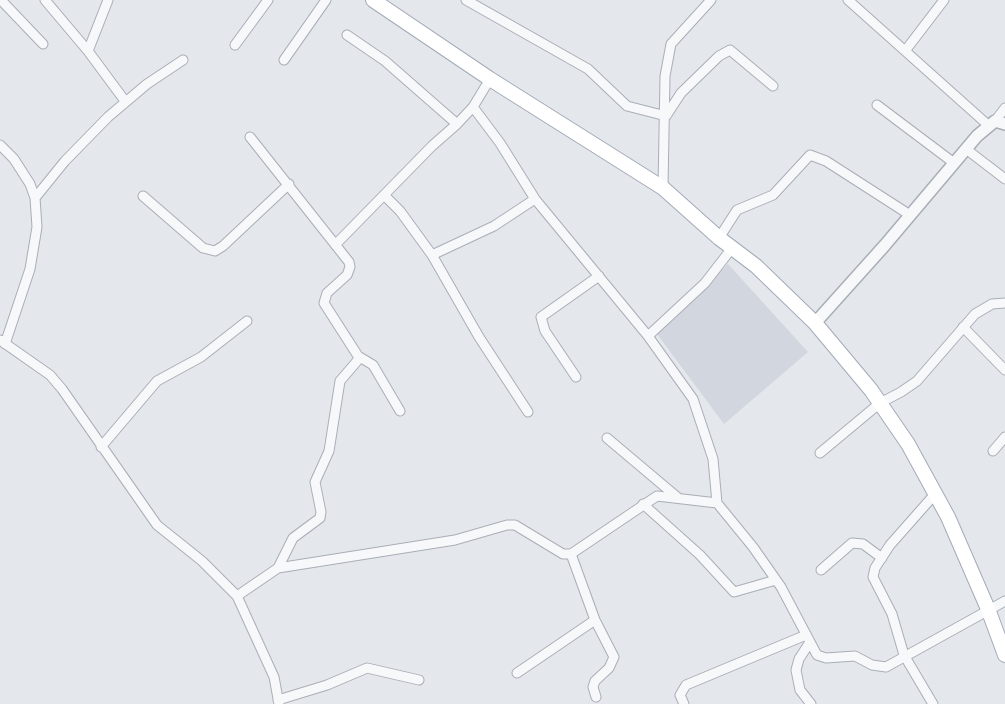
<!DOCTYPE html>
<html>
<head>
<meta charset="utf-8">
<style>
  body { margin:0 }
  canvas { display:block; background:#e4e7ec }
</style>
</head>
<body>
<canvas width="1005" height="704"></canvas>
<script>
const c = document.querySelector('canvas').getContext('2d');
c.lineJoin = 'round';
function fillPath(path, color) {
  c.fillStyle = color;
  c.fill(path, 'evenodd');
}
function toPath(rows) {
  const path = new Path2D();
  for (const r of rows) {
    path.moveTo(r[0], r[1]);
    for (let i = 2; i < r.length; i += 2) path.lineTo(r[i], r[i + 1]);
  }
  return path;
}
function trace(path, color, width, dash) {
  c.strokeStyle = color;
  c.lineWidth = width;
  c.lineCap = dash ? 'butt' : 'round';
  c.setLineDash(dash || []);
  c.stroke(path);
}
fillPath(toPath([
  [728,264,808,352,724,424,657,334]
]), '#d2d6de');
const minor = toPath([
  [1,0,43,44],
  [45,0,88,51,125,101],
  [466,0,588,69,627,106,666,116,681,93,719,56,730,50,773,86],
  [848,0,988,125],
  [347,35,385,61,457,124],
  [235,45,268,0],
  [88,51,108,0],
  [905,51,944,0],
  [284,60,326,0],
  [877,105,954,163],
  [473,107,500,143,535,199,648,336,693,399,713,459,717,503,753,547,781,587,817,655,826,658,855,656,872,665,886,667,1005,601],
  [995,121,1005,108],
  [250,137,349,262,350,267,347,275,327,293,324,303,358,356,358,360,340,381,329,451,315,482,321,512,320,518,293,538,278,568],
  [0,145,14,159,30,184,35,198,37,227,30,269,5,344],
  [966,149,1005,179],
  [663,188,665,76,671,44,711,0],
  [384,195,400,211,432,255,494,226,535,199],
  [143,196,203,248,215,251,223,246,289,184],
  [35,198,65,161,108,117,147,84,183,60],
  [719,238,737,210,773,195,810,155,826,161,910,215],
  [336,244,432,146,457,124,473,107,490,79],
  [432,255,479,337,528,412],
  [963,327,1005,370],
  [648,336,705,283,732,248],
  [0,340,50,375,62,389,157,525,202,561,237,596,274,677,279,704],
  [358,356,373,365,400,411],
  [576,377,545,331,541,317,599,276],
  [607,438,677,497],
  [101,447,157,381,201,357,247,321],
  [993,451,1005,437],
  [820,453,880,403,901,392,917,381,975,314,992,304,1005,303],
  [643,504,700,555,734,592,776,580],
  [571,554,595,620,614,657,609,668,595,681,593,687,596,697],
  [821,570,852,543,863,544,882,558],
  [237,596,278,568,455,540,507,525,515,525,563,554,571,554,657,496,717,503],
  [810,642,799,659,796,670,800,690,811,704],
  [517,673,595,620],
  [278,700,327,685,367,668,419,680],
  [684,704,680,695,686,685,806,635],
  [933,704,904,655,892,614,873,577,875,568,890,545,935,494]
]);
const tertiary = toPath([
  [815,323,885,245,977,136,995,121,1005,124]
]);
const primary = toPath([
  [373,0,490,79,663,188,719,238,756,266,815,323,871,390,908,444,948,517,988,609,1005,655]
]);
trace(minor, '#a9aeb7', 11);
trace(tertiary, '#a9aeb7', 14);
trace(primary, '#a3abb8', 16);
trace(minor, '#f7f8fa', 9);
trace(tertiary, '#f7f8fa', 11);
trace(primary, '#fff', 14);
</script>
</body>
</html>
